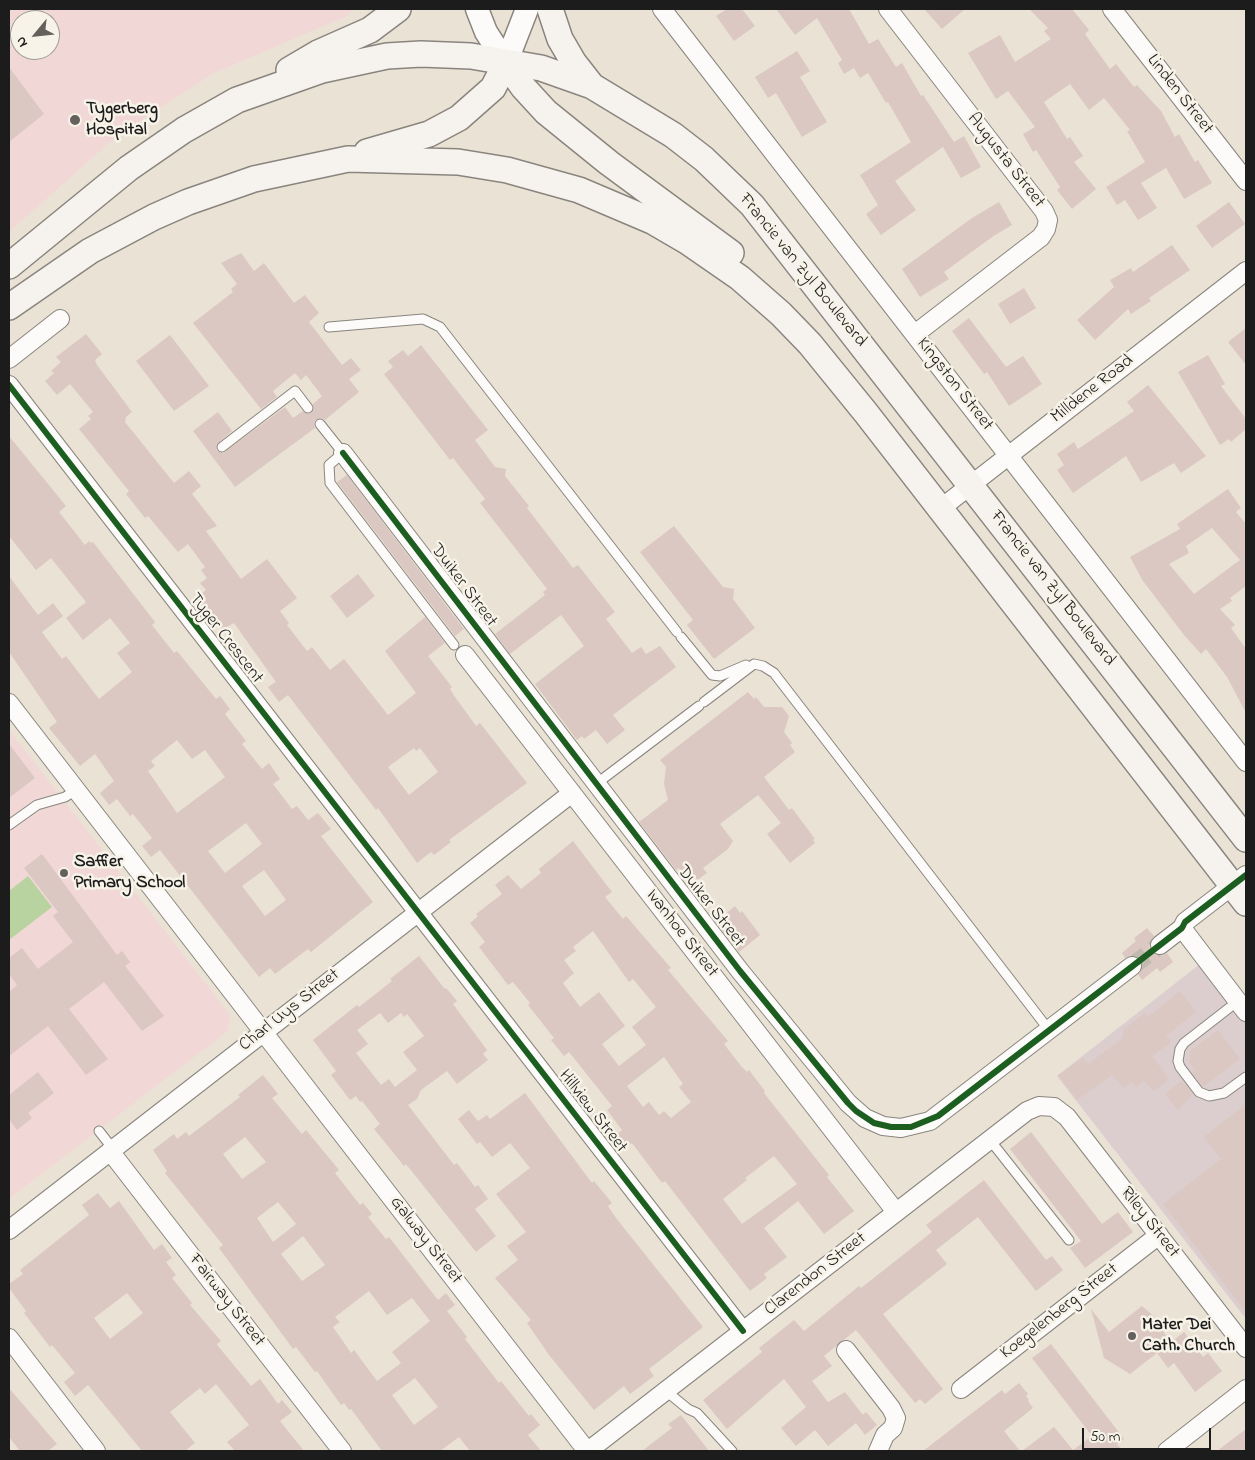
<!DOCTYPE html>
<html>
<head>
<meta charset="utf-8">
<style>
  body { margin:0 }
  #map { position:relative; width:1255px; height:1460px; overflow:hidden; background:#eae2d4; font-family:"Indie Flower",sans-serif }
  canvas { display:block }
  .frame { position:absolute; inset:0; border:10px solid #1c1c1c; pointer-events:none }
  .north { position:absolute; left:10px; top:10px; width:50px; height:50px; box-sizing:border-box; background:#f7f3e8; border:1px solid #9f9d96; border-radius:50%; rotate:242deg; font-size:14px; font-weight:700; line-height:20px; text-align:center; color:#1c1c1c }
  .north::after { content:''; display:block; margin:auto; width:18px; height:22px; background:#64615c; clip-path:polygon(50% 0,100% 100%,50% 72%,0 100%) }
  .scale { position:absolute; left:1082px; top:1428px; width:129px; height:22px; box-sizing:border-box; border:2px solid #1c1c1c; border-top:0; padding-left:6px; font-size:15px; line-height:18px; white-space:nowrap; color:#1c1c1c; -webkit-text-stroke:4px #f7f3e8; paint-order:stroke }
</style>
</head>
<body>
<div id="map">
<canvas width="1255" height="1460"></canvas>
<div class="frame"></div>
<div class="north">N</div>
<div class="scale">50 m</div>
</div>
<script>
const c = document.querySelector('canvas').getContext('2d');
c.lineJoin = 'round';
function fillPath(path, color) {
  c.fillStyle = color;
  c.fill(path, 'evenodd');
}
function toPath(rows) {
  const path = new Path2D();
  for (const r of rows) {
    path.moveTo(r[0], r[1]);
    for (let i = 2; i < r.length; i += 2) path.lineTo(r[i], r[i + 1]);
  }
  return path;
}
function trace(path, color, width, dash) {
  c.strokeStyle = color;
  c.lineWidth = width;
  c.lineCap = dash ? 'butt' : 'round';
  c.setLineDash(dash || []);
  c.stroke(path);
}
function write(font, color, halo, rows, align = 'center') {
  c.font = font + ' "Indie Flower",sans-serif';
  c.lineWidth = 5;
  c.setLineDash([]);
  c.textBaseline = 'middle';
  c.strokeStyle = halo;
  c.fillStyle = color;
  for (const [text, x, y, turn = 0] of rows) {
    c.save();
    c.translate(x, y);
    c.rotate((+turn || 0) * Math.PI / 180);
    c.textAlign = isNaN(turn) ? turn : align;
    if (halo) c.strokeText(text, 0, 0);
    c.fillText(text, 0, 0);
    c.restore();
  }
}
fillPath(toPath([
  [9,9,353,9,347,16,214,73,117,136,9,232],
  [20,20,50,20,50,50,20,50],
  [9,730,230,1015,228,1031,9,1199]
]), '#f1d8d7');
fillPath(toPath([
  [1205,960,1246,1013,1246,1319,1057,1076]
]), '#dccecf');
fillPath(toPath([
  [28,876,52,907,9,940,9,891]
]), '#b8d2a0');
fillPath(toPath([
  [727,9,742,9,755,26,734,41,716,16],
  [776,9,849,9,869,44,878,39,896,67,902,63,921,96,923,95,954,142,964,136,981,167,961,178,943,147,895,181,916,210,881,235,866,214,878,205,860,175,911,142,888,102,886,103,868,73,860,78,854,68,844,74,838,63,842,60,817,18,795,35],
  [924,9,965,9,942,29],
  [1029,9,1072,9,1089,30,1085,34,1110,69,1116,64,1134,87,1137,85,1161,111,1175,137,1179,134,1195,162,1198,160,1212,183,1184,199,1166,168,1141,183,1157,208,1138,220,1125,200,1117,205,1106,187,1145,162,1127,131,1130,130,1104,98,1089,110,1070,84,1044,102,1067,139,1070,137,1083,156,1074,162,1096,189,1072,209,1057,190,1060,187,1036,150,1033,152,1023,134,1035,127,1008,91,996,99,968,53,1000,35,1015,62,1051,39,1044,31,1048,28],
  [797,51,810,71,800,77,827,122,802,137,776,93,768,98,755,77],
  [9,67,44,114,9,142],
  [999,202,1012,225,995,235,944,272,949,279,920,297,902,269,972,218],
  [1229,202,1245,224,1212,248,1196,226],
  [1172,245,1190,270,1149,298,1151,301,1131,314,1128,309,1095,340,1077,320,1114,287,1110,280,1131,268,1133,272],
  [241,253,254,271,264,263,294,303,305,295,319,313,309,322,342,365,351,358,361,370,349,379,359,392,325,420,322,418,317,419,314,422,315,428,235,487,193,431,218,412,232,431,216,445,217,451,223,453,285,407,293,418,303,411,309,414,314,410,313,404,322,396,306,375,301,380,295,373,273,391,277,397,261,409,193,323,233,292,231,289,237,284,221,263],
  [1024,288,1036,308,1010,324,998,304],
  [969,318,1006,367,1023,356,1042,384,1009,406,987,372,984,374,952,331],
  [1246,328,1246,365,1228,342],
  [86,334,102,354,95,360,97,365,132,412,126,417,125,422,174,483,189,471,201,486,192,494,217,526,206,531,241,579,267,559,297,598,280,611,289,623,287,625,307,651,312,647,330,670,344,659,388,715,416,693,385,651,425,617,445,643,428,656,452,687,450,689,455,697,476,726,480,723,527,783,449,840,451,842,434,855,431,852,417,863,378,808,376,810,288,695,279,702,268,687,276,682,234,623,221,630,196,598,206,590,200,583,207,578,201,570,205,567,188,544,178,552,148,516,145,518,126,494,129,491,79,429,91,419,88,416,93,412,70,384,57,395,45,381,54,373,51,371,61,362,56,357],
  [414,748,416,751,420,748,438,772,409,795,388,767],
  [170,335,209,386,174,411,136,361],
  [421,345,488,430,475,440,495,467,506,469,505,476,529,506,527,508,573,568,578,565,615,612,606,619,632,653,641,647,646,654,660,646,676,667,613,715,625,730,607,744,596,730,584,739,582,736,577,740,535,684,584,646,561,615,510,654,495,634,545,595,543,592,547,589,480,503,485,499,453,458,450,460,384,374,393,367,388,361,403,350,408,356],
  [1208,355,1225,384,1221,386,1246,419,1246,429,1231,442,1229,439,1220,445,1178,372],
  [1148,385,1206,456,1181,473,1174,463,1141,482,1126,456,1073,493,1057,470,1064,465,1057,454,1074,442,1078,449,1134,411,1127,402],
  [9,436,66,506,59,512,85,545,89,541,91,543,93,542,155,622,152,625,174,653,177,651,216,699,220,696,230,709,225,714,246,741,242,744,262,769,269,763,280,779,273,784,292,809,297,806,308,820,318,813,331,829,321,836,373,902,311,952,308,949,275,974,270,968,259,977,160,850,151,857,142,846,152,838,133,814,130,816,117,799,109,805,100,793,114,781,95,754,80,766,58,739,49,728,57,722,9,652,9,576,38,615,53,603,63,616,42,632,62,659,66,656,99,699,132,672,117,653,130,643,110,618,83,640,66,618,86,602,51,558,36,570,9,536],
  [177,740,192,759,205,750,225,777,177,813,148,771,155,766,151,761],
  [246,823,262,844,225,873,208,851],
  [264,870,286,900,265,916,242,886],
  [347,475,464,629,455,636,337,482],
  [1228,489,1241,508,1236,512,1246,524,1246,586,1230,598,1232,601,1220,609,1235,625,1231,628,1246,649,1246,713,1227,677,1206,649,1201,654,1184,635,1143,581,1130,557,1180,529,1177,524],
  [1212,528,1240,560,1194,594,1169,564,1189,553,1186,546],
  [674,526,723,587,734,589,733,599,755,628,714,659,687,625,693,620,640,552],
  [358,574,375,596,347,618,330,596],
  [748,692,754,699,756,697,764,707,782,707,789,716,784,732,792,743,790,745,795,752,764,777,789,810,792,808,815,839,813,840,815,843,790,863,767,834,781,823,758,795,720,824,733,841,728,849,703,868,707,873,693,883,679,868,676,870,639,822,668,800,664,784,666,767,660,760],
  [9,744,35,778,9,798],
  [573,841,612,892,605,897,623,919,626,916,671,968,668,970,728,1041,724,1044,741,1066,747,1072,749,1070,765,1091,764,1093,829,1175,827,1177,854,1211,824,1234,798,1201,764,1228,787,1257,764,1274,767,1278,750,1291,665,1181,662,1183,632,1143,624,1149,615,1136,622,1130,607,1110,612,1106,569,1052,564,1056,551,1040,554,1038,528,1005,530,1003,513,982,508,985,479,947,485,942,470,923,478,916,476,914,502,894,495,885,508,875,521,889,541,873,539,869],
  [593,931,629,982,633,979,656,1007,632,1027,646,1045,619,1066,602,1044,625,1026,599,992,580,1007,563,983,574,973,564,960,576,951,573,947],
  [664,1057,683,1084,679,1087,691,1102,671,1118,664,1111,659,1115,649,1102,643,1107,627,1086],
  [774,1156,797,1184,742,1224,723,1199,747,1180,745,1178],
  [42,854,117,955,122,951,126,956,130,962,125,966,164,1016,142,1031,104,982,69,1009,108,1059,86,1075,48,1026,9,1056,9,992,17,985,9,974,9,958,22,948,38,969,73,942,53,916,58,912,24,868],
  [735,906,740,913,742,911,760,935,739,952,720,928,723,926,718,920],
  [1147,928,1154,936,1149,946,1152,952,1161,956,1167,953,1173,962,1160,972,1157,968,1142,980,1138,974,1143,965,1140,959,1131,955,1125,958,1122,953,1136,941,1134,938],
  [419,956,444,988,447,989,457,1001,453,1004,487,1050,483,1054,488,1060,457,1084,447,1071,421,1090,417,1099,408,1105,454,1165,457,1163,475,1187,478,1185,488,1199,475,1209,496,1236,476,1252,406,1164,404,1166,374,1129,380,1124,362,1101,360,1102,356,1096,350,1100,331,1075,336,1071,313,1040,357,1005,359,1007,392,981,390,979],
  [380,1013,388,1023,401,1013,404,1017,407,1014,424,1036,403,1052,417,1070,395,1087,389,1079,381,1085,356,1053,368,1044,357,1030],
  [1180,991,1196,1012,1166,1036,1171,1042,1152,1056,1169,1079,1154,1091,1144,1081,1136,1087,1132,1082,1124,1088,1112,1075,1077,1100,1058,1075,1083,1058,1088,1064,1123,1038,1123,1030,1145,1013,1148,1017],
  [1218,1030,1240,1059,1203,1087,1192,1072,1195,1070,1189,1062,1190,1051],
  [38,1072,54,1093,28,1113,32,1118,17,1130,9,1119,9,1095],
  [263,1075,278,1094,272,1098,302,1134,306,1130,339,1170,335,1173,360,1205,363,1203,372,1214,368,1217,386,1239,389,1237,438,1300,446,1293,455,1305,447,1311,467,1337,465,1339,499,1383,501,1381,529,1416,531,1414,540,1425,528,1435,541,1451,470,1451,459,1437,440,1451,382,1451,351,1409,349,1410,344,1403,341,1405,317,1371,315,1372,296,1347,293,1349,219,1248,223,1245,165,1173,167,1171,153,1150,174,1134,177,1139,186,1132,189,1136,240,1097,238,1095],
  [245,1137,266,1162,242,1179,223,1154],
  [278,1202,296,1224,273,1242,257,1218],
  [303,1236,325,1265,302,1281,281,1254],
  [369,1291,387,1315,412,1298,430,1321,392,1352,401,1363,377,1381,354,1350,351,1353,333,1327,340,1322,335,1317],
  [415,1378,438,1407,414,1425,392,1395],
  [1182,1080,1193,1094,1178,1110,1165,1094],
  [525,1093,592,1183,594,1181,612,1203,608,1206,616,1218,703,1327,649,1369,654,1376,630,1394,624,1386,594,1410,549,1355,527,1323,531,1320,495,1278,518,1260,507,1246,526,1232,496,1194,530,1168,510,1143,492,1157,480,1142,477,1144,458,1119,469,1110,478,1121,487,1115,490,1119],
  [1246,1104,1246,1312,1163,1204,1221,1159,1204,1137],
  [1031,1132,1102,1224,1118,1212,1133,1232,1085,1268,1070,1248,1081,1241,1010,1149],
  [984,1180,1046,1260,1052,1256,1063,1270,1036,1291,978,1217,936,1250,947,1264,883,1314,943,1389,925,1404,920,1399,915,1403,856,1330,824,1356,832,1366,812,1381,828,1402,845,1392,863,1415,866,1412,877,1425,865,1435,856,1423,828,1446,815,1430,796,1446,781,1428,806,1407,784,1379,727,1429,703,1400,762,1352,759,1348,794,1320,804,1331,859,1286,861,1288,932,1232,926,1225],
  [98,1193,110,1208,119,1201,154,1250,162,1244,172,1258,166,1262,176,1275,172,1278,192,1303,190,1305,221,1341,217,1344,218,1346,251,1386,260,1379,278,1404,282,1400,292,1412,280,1421,304,1451,235,1451,227,1442,249,1425,216,1384,205,1394,200,1388,170,1412,195,1443,185,1451,142,1451,88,1385,75,1396,64,1382,75,1373,52,1345,50,1347,24,1313,26,1311,9,1288,9,1284,23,1274,20,1270,89,1215,82,1205],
  [127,1293,143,1313,110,1339,94,1318],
  [1142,1306,1156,1318,1170,1343,1184,1332,1203,1357,1208,1353,1222,1371,1195,1392,1174,1363,1168,1368,1157,1353,1130,1374,1104,1358,1091,1309,1109,1332],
  [1051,1344,1124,1439,1117,1444,1123,1451,1022,1451,1054,1427,1073,1450,1092,1436,1032,1358],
  [1019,1383,1028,1394,1026,1396,1029,1400,1028,1401,1033,1408,1004,1431,1020,1451,923,1451,1002,1390,1005,1394],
  [9,1388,57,1444,48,1451,20,1451,9,1437],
  [681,1415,709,1451,642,1451,672,1428,668,1424],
  [1246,1429,1246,1451,1217,1451]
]), '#dbc8c2');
trace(toPath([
  [1132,966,1160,945]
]), '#c1baaf', 18, [18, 9]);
const service = toPath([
  [329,327,423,319,440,327,677,632],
  [320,424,343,453,329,465,330,483,454,645],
  [222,447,295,391,308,408],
  [681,637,712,675,720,676,746,665],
  [704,702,754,664,763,666,774,673,1049,1030],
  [596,784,699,706],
  [9,825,37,805,65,797,76,790],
  [1238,1001,1184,1043,1180,1049,1178,1061,1180,1067,1199,1092,1209,1096,1224,1093,1246,1077],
  [99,1131,113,1149],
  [990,1140,1069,1240],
  [666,1391,688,1409,697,1413,732,1451]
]);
const minor = toPath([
  [662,9,1246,762],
  [888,9,1044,211,1048,220,1046,229,1041,237,915,334],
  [1112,9,1246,181],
  [9,359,60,319],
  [9,385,743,1331],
  [343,453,740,971,848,1103,865,1118,883,1126,901,1128,930,1121,1132,966],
  [940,509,1246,271],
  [465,655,896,1212],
  [9,703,587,1451],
  [1182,928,1246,1012],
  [1160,945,1182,928,1185,922,1246,875],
  [110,1151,342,1451],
  [9,1230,572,793],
  [9,1338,96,1451],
  [846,1350,891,1408,896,1418,893,1428,885,1435,878,1451],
  [961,1389,1159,1235],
  [588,1451,1027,1111,1039,1106,1054,1107,1067,1117,1246,1348],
  [1167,1451,1246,1389]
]);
const tertiary = toPath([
  [477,9,486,32,506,63],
  [506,63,527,9]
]);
const secondary = toPath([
  [550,9,560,39,574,63,592,86],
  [506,63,523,87,546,112,609,163,731,253],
  [289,70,318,53,370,30,398,9],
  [367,152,429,134,459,118,493,88,506,63],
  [9,266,129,168,184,130,237,100,322,70,387,56,421,54,471,56,541,68,592,86,673,135,704,159,752,205,1246,839],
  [9,307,90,251,154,217,188,202,254,179,348,159,458,162,507,170,579,190,652,221,688,242,740,278,781,314,810,344,866,413,1246,903]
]);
trace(service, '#89857e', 11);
trace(minor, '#89857e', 20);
trace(tertiary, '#89857e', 25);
trace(secondary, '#89857e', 28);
trace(service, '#fcfbf9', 9);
trace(minor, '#fcfbf9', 18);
trace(tertiary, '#fcfbf9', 22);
trace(secondary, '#f6f2ee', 25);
trace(toPath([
  [9,385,743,1331],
  [343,453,740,971,848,1103,856,1111,874,1123,891,1127,911,1127,938,1116,1182,928,1185,922,1246,875]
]), '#1b5e20', 6);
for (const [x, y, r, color] of [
  [75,120,6,"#64615c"],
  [64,873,5,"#64615c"],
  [1132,1336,5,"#64615c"]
]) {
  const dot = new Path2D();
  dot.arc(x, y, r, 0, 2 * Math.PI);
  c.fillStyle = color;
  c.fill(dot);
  trace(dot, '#f7f3e8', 2);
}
write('18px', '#1c1c1c', '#f7f3e8', [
  ["Linden Street",1179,95,52],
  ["Augusta Street",1005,161,52],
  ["Francie van Zyl Boulevard",802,271,51],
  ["Kingston Street",954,385,52],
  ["Milldene Road",1093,390,-38],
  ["Duiker Street",463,586,53],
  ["Francie van Zyl Boulevard",1052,589,52],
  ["Tyger Crescent",225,639,52],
  ["Duiker Street",710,907,52],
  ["Ivanhoe Street",681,934,52],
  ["Charl Uys Street",290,1011,-38],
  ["Hillview Street",592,1112,52],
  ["Riley Street",1149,1223,52],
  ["Galway Street",425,1241,52],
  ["Clarendon Street",816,1275,-38],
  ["Fairway Street",226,1301,52],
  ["Koegelenberg Street",1060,1312,-38]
]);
write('bold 18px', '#1c1c1c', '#f7f3e8', [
  ["Tygerberg",86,110],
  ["Hospital",86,131],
  ["Saffier",74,863],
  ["Primary School",74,884],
  ["Mater Dei",1142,1326],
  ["Cath. Church",1142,1347]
], 'left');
</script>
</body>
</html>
